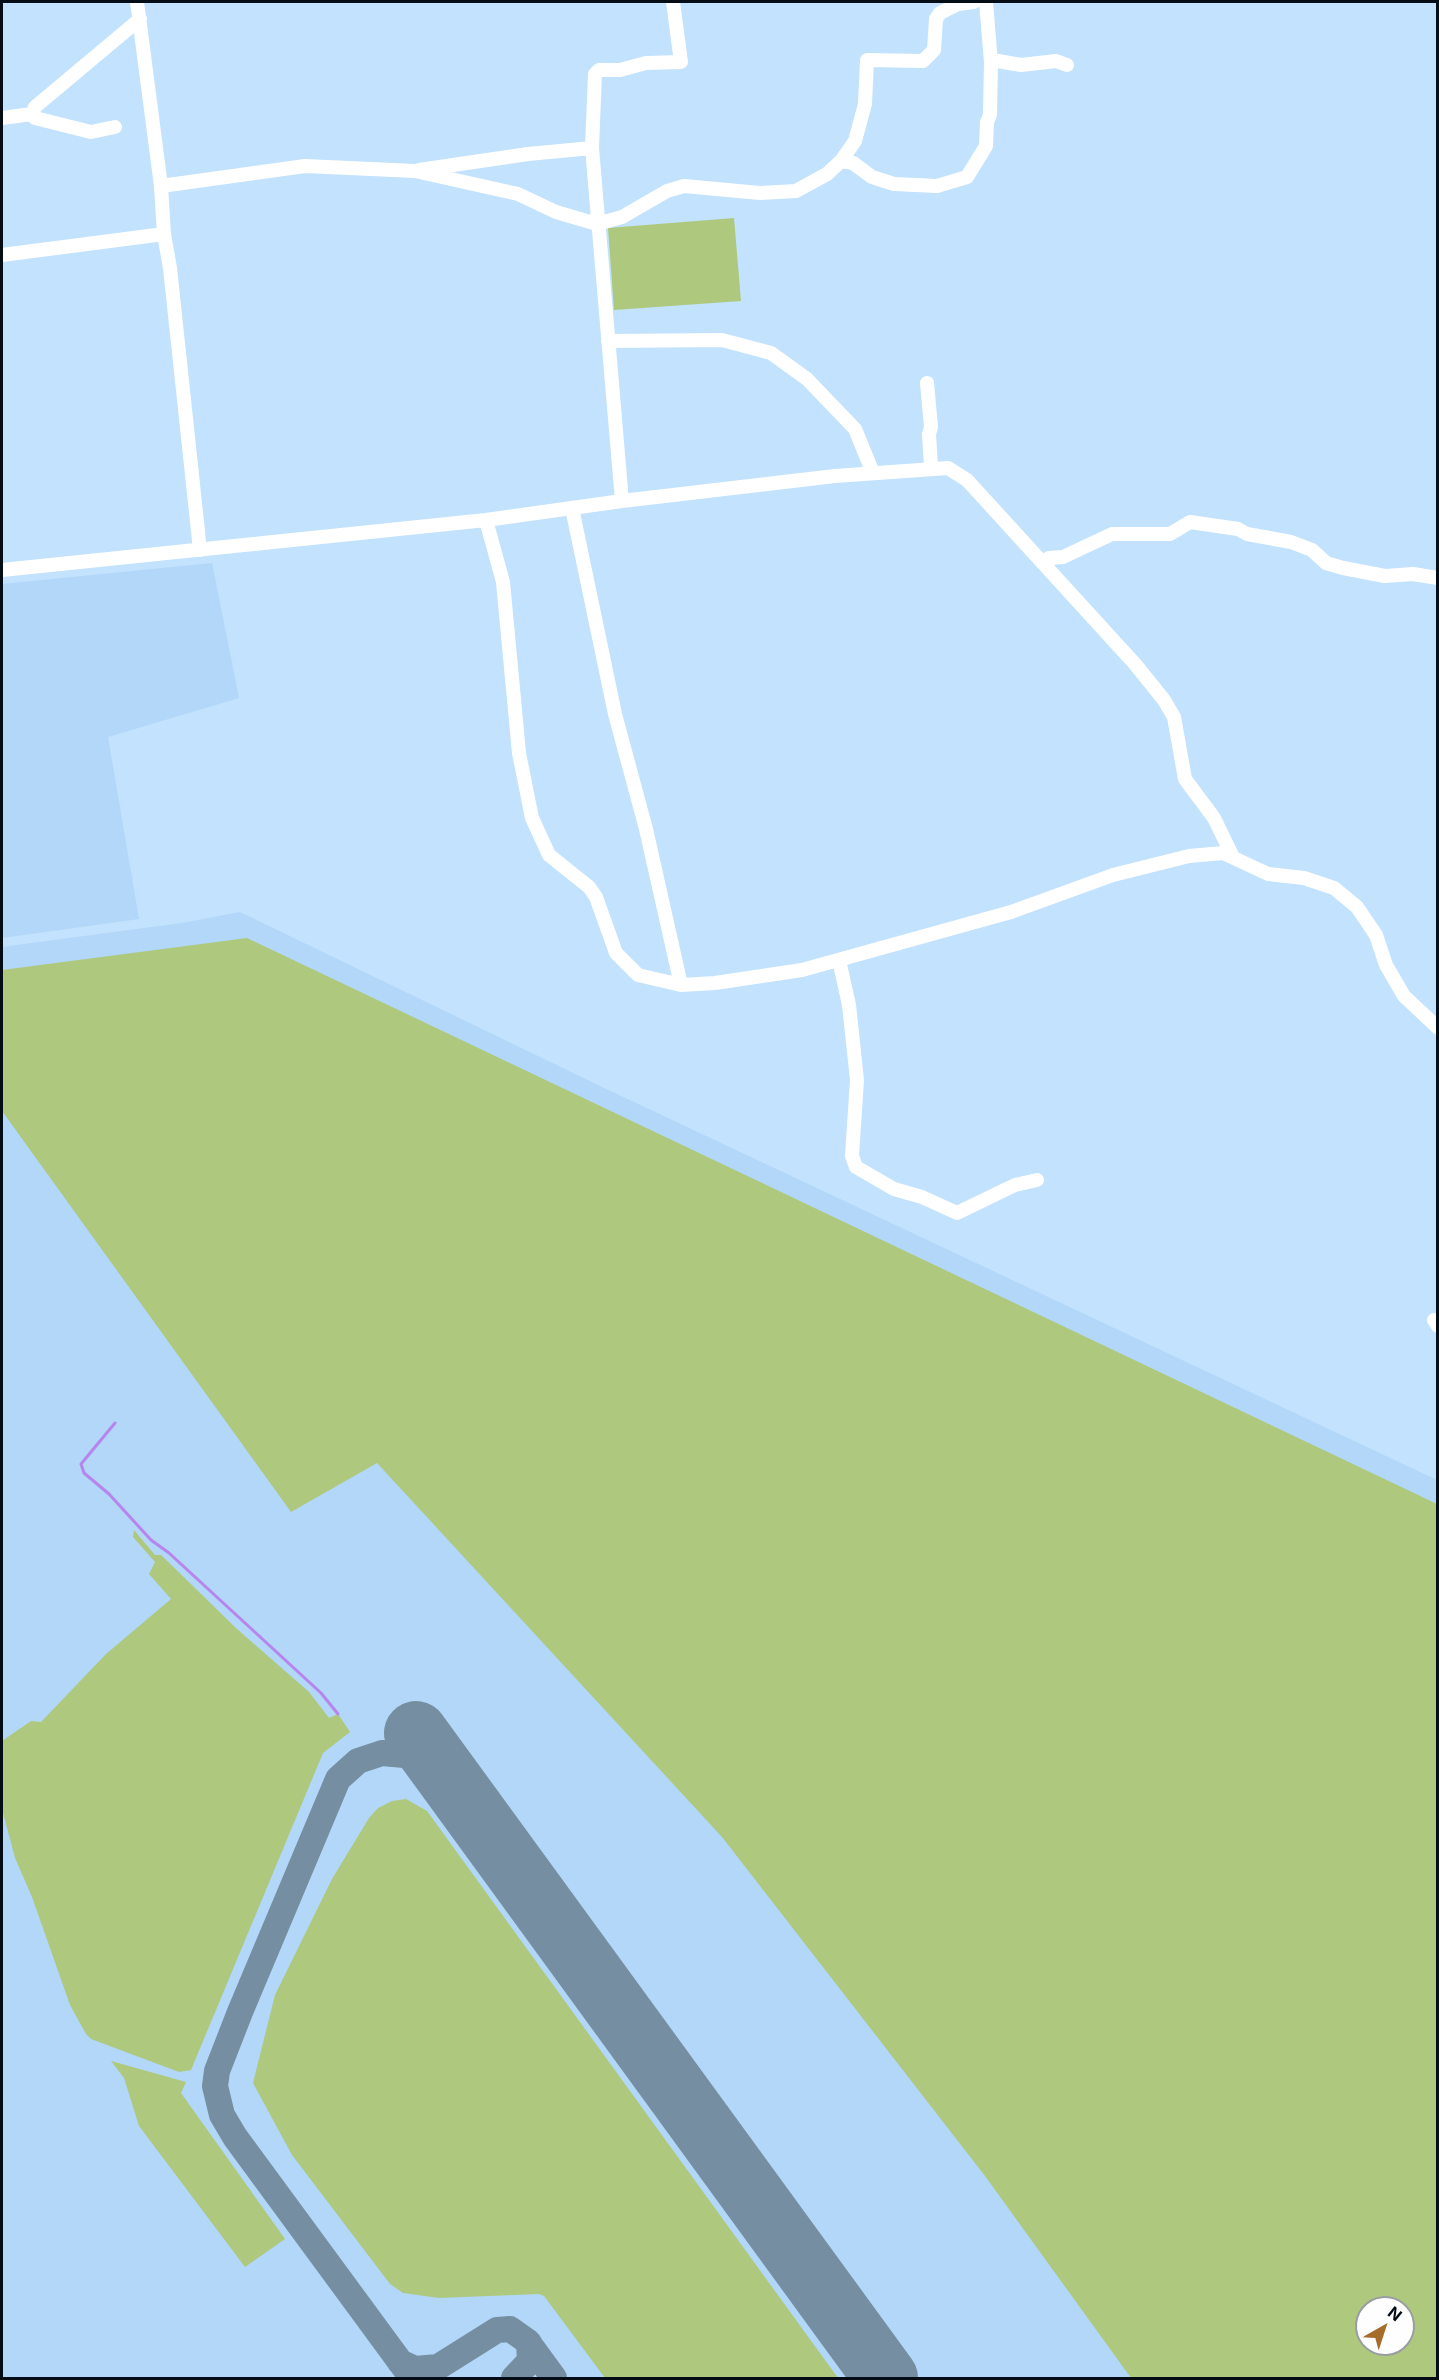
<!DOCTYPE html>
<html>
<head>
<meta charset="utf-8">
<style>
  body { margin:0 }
  #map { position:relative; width:1439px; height:2380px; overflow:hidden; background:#c2e2fd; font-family:Inter,sans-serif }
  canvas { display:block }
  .frame { position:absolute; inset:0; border:3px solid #040d16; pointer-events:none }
  .north { position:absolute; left:1355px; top:2296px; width:60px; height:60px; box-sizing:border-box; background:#fefefe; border:2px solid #9a9ea1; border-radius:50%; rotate:39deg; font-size:16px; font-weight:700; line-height:24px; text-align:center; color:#040d16 }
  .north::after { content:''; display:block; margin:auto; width:21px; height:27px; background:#a66c2c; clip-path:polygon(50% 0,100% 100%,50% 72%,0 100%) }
</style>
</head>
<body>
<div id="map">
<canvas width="1439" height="2380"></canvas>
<div class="frame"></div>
<div class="north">N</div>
</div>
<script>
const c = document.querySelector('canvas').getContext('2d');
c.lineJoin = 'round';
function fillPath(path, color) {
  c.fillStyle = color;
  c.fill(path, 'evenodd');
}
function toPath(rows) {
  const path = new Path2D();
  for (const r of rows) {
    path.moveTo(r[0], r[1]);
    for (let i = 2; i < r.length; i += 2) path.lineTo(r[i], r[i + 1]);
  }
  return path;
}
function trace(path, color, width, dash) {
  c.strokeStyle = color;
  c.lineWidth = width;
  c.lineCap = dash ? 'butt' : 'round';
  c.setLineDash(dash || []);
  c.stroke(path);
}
fillPath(toPath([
  [212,563,239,698,108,737,139,919,2,938,2,584],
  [240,912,600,1086,1437,1480,1437,2378,2,2378,2,947,182,923],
  [1367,2308,1403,2308,1403,2344,1367,2344]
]), '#b2d7f8');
fillPath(toPath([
  [734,218,741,301,614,310,608,228],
  [247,938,1437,1504,1437,2378,1131,2378,985,2176,722,1837,377,1463,291,1512,2,1111,2,970],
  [1367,2308,1403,2308,1403,2344,1367,2344],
  [134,1530,155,1555,161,1555,237,1629,309,1692,329,1718,338,1714,350,1732,323,1753,191,2070,179,2072,91,2039,86,2034,70,2005,32,1897,15,1858,2,1809,2,1741,31,1721,41,1722,106,1654,171,1599,149,1574,155,1562,133,1537],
  [406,1799,427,1811,838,2378,605,2378,544,2296,539,2294,439,2298,403,2293,390,2284,292,2155,253,2083,275,1995,332,1879,369,1818,378,1808,392,1801],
  [111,2061,186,2082,181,2093,285,2239,245,2267,139,2126,124,2078]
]), '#aec97d');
trace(toPath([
  [115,1423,81,1464,84,1473,109,1494,151,1540,169,1553,321,1693,338,1714]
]), '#b785ee', 3);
trace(toPath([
  [400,2362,415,2369,438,2367,497,2330,510,2329,527,2341,554,2378],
  [412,2378,235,2137,222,2115,215,2086,217,2071,240,2012,338,1779,358,1761,382,1753,416,1756,442,1768],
  [514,2378,530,2361,529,2343]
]), '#768ea1', 26);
trace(toPath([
  [416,1733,886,2378]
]), '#768ea1', 64);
trace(toPath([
  [137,2,161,186,164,234,170,268,200,550],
  [991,62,998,61,1021,65,1056,61,1067,65],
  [2,118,32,114],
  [115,127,91,132,35,118,32,114,35,107,140,19],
  [592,148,595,74,599,70,620,70,646,63,681,62,673,2],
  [841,161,853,163,872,177,894,184,937,186,967,177,986,146,987,122,990,115,991,62,986,2],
  [419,170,528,154,592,148,622,501],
  [161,186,305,166,415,171,518,194,556,212,597,224,622,217,667,191,684,186,760,193,796,191,827,174,841,161,855,141,865,104,867,60,923,61,934,50,936,19,940,13,958,4,974,2],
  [2,255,164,234],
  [608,341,722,340,771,353,807,379,855,429,873,473],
  [927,383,931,427,929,434,931,467],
  [572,508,615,714,646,829,681,985],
  [486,520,503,582,519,753,532,818,549,855,589,887,596,897,616,953,638,975,681,985,715,983,802,970,1011,912,1113,875,1189,856,1223,853,1268,874,1304,878,1334,888,1357,907,1376,935,1386,965,1404,996,1438,1028],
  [1042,562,1049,558,1063,557,1112,534,1170,534,1190,522,1238,529,1247,534,1291,542,1312,550,1326,563,1343,568,1385,576,1413,574,1438,578],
  [2,570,486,520,622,501,835,476,948,468,967,480,1135,664,1164,700,1174,717,1185,779,1214,818,1232,855],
  [839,960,849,1005,857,1080,852,1156,856,1167,894,1189,922,1197,957,1213,1015,1185,1037,1180],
  [1434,1320,1438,1326]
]), '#fff', 14);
</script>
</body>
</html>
